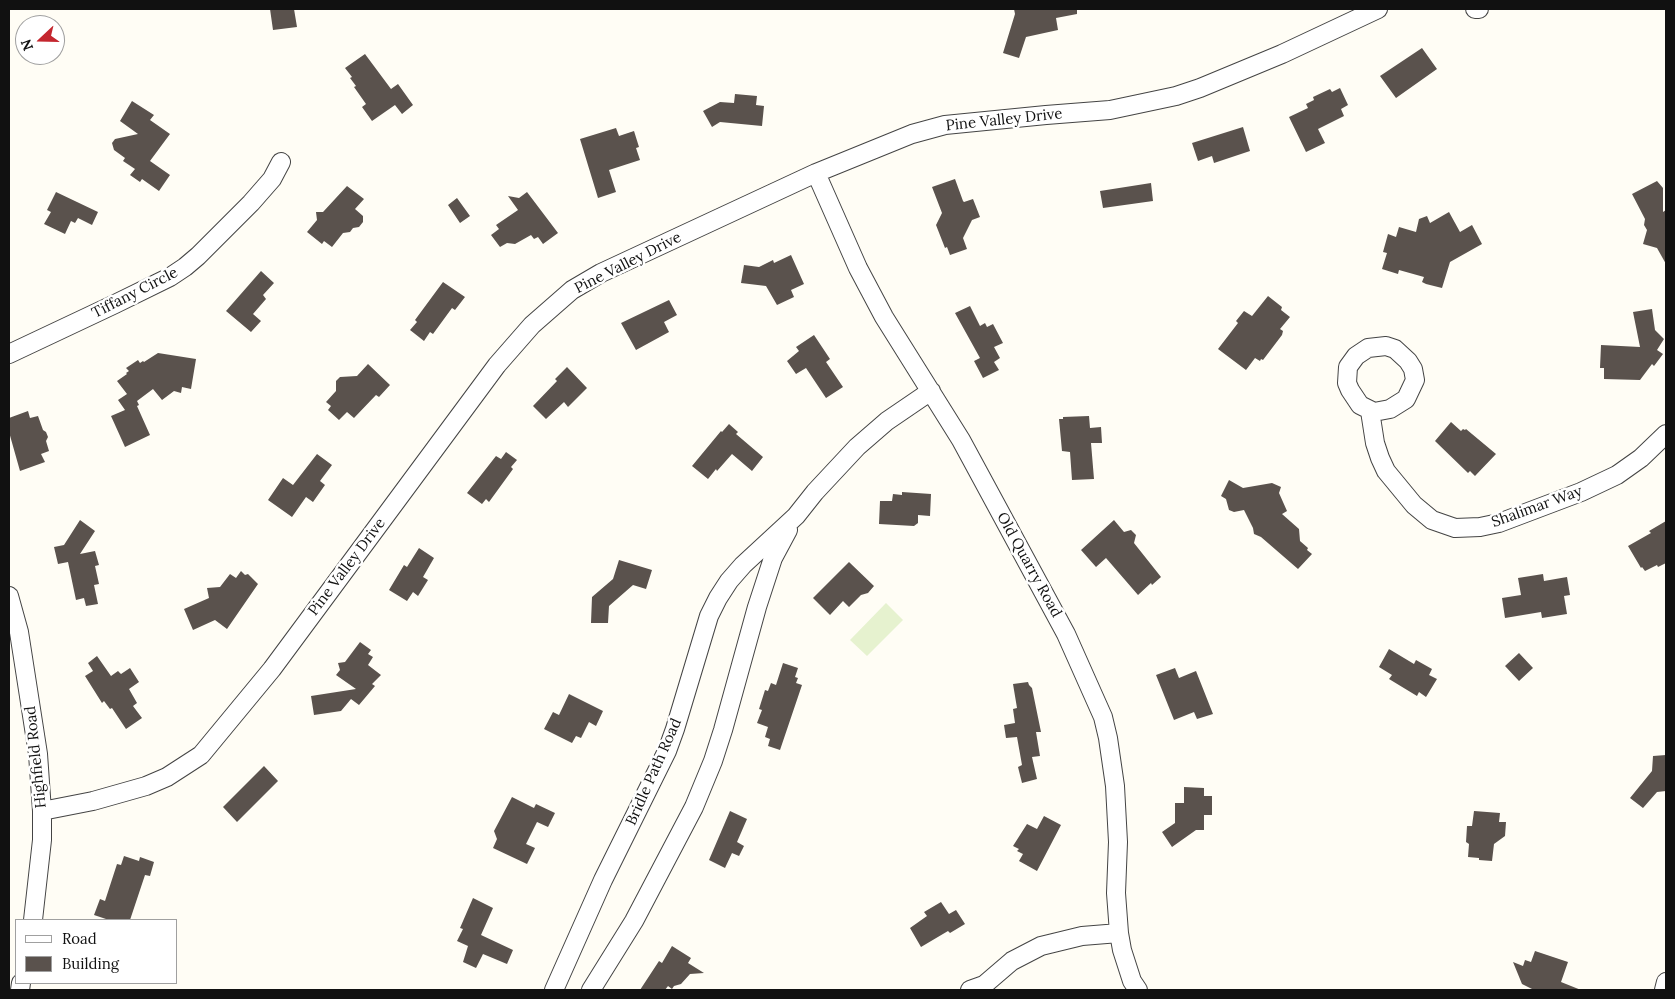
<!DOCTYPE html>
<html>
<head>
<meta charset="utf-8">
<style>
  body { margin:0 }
  #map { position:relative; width:1675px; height:999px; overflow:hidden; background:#fffdf5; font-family:Lora,serif }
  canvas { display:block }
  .frame { position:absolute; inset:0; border:10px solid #111; pointer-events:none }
  .legend { position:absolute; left:15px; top:919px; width:162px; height:65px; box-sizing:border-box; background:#fff; border:1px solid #a0a0a0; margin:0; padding:6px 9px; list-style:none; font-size:15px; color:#111 }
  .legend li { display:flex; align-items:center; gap:10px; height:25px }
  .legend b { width:25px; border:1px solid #a0a0a0 }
  .north { position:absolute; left:15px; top:15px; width:50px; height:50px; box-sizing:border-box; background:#fff; border:1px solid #a0a0a0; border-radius:50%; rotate:249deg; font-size:14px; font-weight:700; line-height:20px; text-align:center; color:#111 }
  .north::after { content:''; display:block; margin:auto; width:18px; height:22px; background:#c4262e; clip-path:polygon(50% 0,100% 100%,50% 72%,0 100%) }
</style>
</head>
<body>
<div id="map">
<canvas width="1675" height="999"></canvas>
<div class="frame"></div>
<ul class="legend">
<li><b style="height:6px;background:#fff"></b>Road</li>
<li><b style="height:14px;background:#5a524d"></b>Building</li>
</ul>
<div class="north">N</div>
</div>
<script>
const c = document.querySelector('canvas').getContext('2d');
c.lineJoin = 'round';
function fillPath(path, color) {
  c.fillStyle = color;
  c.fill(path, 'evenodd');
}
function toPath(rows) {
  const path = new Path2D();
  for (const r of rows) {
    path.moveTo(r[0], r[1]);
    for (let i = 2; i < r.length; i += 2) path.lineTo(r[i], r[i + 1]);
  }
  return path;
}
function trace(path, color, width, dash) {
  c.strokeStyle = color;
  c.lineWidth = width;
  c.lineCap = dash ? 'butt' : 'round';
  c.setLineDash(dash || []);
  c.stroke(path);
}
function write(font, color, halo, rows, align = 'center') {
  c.font = font + ' Lora,serif';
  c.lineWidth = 5;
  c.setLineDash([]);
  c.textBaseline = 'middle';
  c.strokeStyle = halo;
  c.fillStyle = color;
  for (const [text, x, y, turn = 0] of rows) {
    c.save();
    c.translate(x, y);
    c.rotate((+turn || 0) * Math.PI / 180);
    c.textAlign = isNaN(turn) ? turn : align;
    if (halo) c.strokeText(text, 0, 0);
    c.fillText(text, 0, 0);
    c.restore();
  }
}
fillPath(toPath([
  [886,603,903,620,867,656,850,640]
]), '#e6f2cf');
fillPath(toPath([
  [270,9,294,9,297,27,273,30],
  [1014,9,1077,9,1077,14,1056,18,1058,30,1026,37,1019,58,1003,53,1015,14],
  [1422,48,1437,69,1396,98,1380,76],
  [365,54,391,89,398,84,413,105,402,114,395,105,372,121,362,107,366,104,354,87,356,86,350,78,352,77,345,68],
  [1340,88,1348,105,1341,109,1344,116,1318,129,1325,143,1306,152,1289,117,1308,108,1306,104,1314,100,1313,97,1330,89,1332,92],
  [735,94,757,96,756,105,764,106,762,126,720,122,712,127,703,111,720,102,734,103],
  [132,101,154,115,150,120,170,134,150,161,170,175,159,191,142,179,140,182,130,175,135,169,123,161,125,158,114,150,112,143,115,139,138,134,120,121],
  [1243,127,1250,151,1214,163,1212,156,1198,161,1192,143],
  [616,128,619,136,634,131,639,147,636,148,640,160,609,170,616,192,598,198,580,139],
  [955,179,963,201,964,202,973,199,980,217,972,220,963,238,967,249,950,255,947,247,945,248,936,225,942,213,932,187],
  [1657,181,1663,188,1663,212,1666,210,1666,264,1657,248,1643,244,1647,230,1644,225,1645,219,1632,194],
  [1151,183,1153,201,1103,208,1100,191],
  [347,186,364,199,355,209,363,216,363,222,359,227,353,228,350,232,343,233,332,247,324,241,322,244,307,232,317,220,316,212,323,212],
  [56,192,98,212,92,225,78,218,75,223,71,221,65,234,44,224,51,212,47,210],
  [527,192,558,233,543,244,538,237,534,239,531,235,515,244,507,243,500,247,491,235,499,229,496,225,518,210,508,196,519,198],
  [457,198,470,216,460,223,448,205],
  [1449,212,1460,232,1472,225,1482,244,1450,262,1442,288,1426,284,1422,282,1424,277,1399,270,1398,274,1382,269,1387,253,1383,252,1388,234,1396,237,1399,227,1416,232,1419,219,1427,216,1430,223],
  [791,255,804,284,791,290,794,297,777,305,766,286,741,283,744,265,759,267,773,260,774,263],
  [261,271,274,283,263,295,266,299,253,314,261,321,251,332,226,311],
  [443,282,465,297,455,310,452,308,433,334,430,332,424,341,410,330,417,322,415,320],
  [1268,296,1282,307,1281,310,1290,317,1280,329,1283,331,1282,335,1263,360,1261,359,1260,361,1255,358,1246,370,1218,349,1238,323,1236,321,1244,311,1252,316],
  [669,300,677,315,664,322,669,332,636,350,621,323],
  [970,306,980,326,985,323,987,327,993,324,1003,343,994,347,1000,358,994,362,999,370,983,378,974,361,980,358,955,313],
  [1652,309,1655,330,1664,339,1657,350,1663,354,1654,366,1652,364,1640,380,1604,379,1604,368,1600,368,1601,345,1640,347,1633,312],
  [814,335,830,359,826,362,843,387,826,398,806,368,796,374,787,361,799,351,796,347],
  [158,353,196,359,191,389,182,387,181,393,174,391,162,400,153,389,137,401,139,405,137,406,150,435,125,447,111,416,125,410,118,400,127,394,117,381,127,374,126,373,129,371,126,368,138,360,140,363,143,361,144,362],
  [368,364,390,385,379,397,376,395,354,418,347,412,339,420,328,410,331,406,326,402,336,391,336,381,340,377,357,376],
  [567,367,587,388,568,407,564,402,546,419,533,406,557,381,555,379],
  [28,411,30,418,38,416,43,430,46,432,48,437,46,441,49,451,41,454,45,462,20,471,9,432,9,418],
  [1089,416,1090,428,1101,427,1102,443,1091,443,1094,479,1072,480,1070,452,1062,451,1059,419,1063,419,1063,417],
  [1451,422,1461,431,1463,429,1465,430,1466,429,1496,454,1475,476,1470,471,1468,473,1435,441],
  [729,424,738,432,736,434,763,457,752,471,732,454,717,471,716,469,708,479,692,466,721,431,722,432],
  [506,452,517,460,511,467,513,469,489,502,486,499,482,504,467,493,496,456,501,459],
  [317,454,332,465,320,481,325,485,313,502,306,497,292,517,268,500,283,478,293,485],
  [1229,480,1243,488,1272,483,1281,487,1279,493,1287,511,1282,514,1299,529,1300,541,1308,548,1307,550,1312,554,1298,569,1261,537,1254,534,1253,528,1244,510,1234,512,1229,510,1226,499,1221,496],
  [902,492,931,494,930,516,918,515,918,523,914,526,879,524,880,501,892,501,893,494,902,495],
  [80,520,95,531,80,554,95,551,99,565,95,566,99,584,94,585,98,604,86,606,84,598,76,600,68,562,58,564,54,547,64,545],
  [1114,520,1124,532,1131,530,1136,535,1134,543,1161,577,1152,585,1151,583,1138,595,1106,558,1096,567,1081,550],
  [1666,521,1666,563,1658,567,1657,565,1645,571,1642,567,1641,568,1628,546,1651,533,1649,531],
  [419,548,434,558,423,577,428,580,418,596,413,592,407,601,389,590,404,565,407,567],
  [619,560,652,570,646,589,633,585,609,606,608,623,591,623,592,597,613,579],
  [849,562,874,586,868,593,861,595,849,607,843,601,830,615,813,598],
  [241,571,245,575,248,574,258,584,227,629,215,620,193,630,184,609,209,598,207,588,220,587,230,574,236,578],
  [1543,574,1544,581,1567,577,1570,595,1564,596,1567,614,1542,618,1541,612,1505,618,1502,598,1521,595,1518,578],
  [360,642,371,650,368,654,373,657,368,665,381,675,372,684,375,686,359,705,351,699,341,711,314,715,311,696,356,689,336,675,340,670,338,663,345,662],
  [1389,649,1414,664,1416,660,1432,669,1429,675,1437,679,1426,697,1419,692,1417,696,1389,679,1392,675,1379,667],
  [1519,653,1533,668,1519,681,1505,666],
  [97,656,111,676,118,671,121,674,130,668,139,682,129,689,137,703,133,706,142,718,126,729,112,708,110,709,104,701,102,703,85,676,93,671,88,663],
  [783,663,798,668,795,677,798,678,796,683,802,685,780,750,768,746,770,739,765,737,768,727,757,723,762,710,759,709,765,690,768,691,771,683,776,685],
  [1175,668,1179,678,1196,671,1213,714,1197,719,1194,712,1174,720,1156,675],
  [1028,682,1029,685,1032,688,1041,732,1036,732,1040,756,1032,757,1037,779,1022,783,1018,767,1022,765,1017,737,1006,738,1004,725,1015,723,1013,709,1017,708,1013,684],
  [569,694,603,711,596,726,589,722,581,738,576,736,572,743,544,729,553,712,559,715],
  [1666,755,1666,791,1657,792,1643,808,1630,798,1652,771,1653,756],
  [264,766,278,781,237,822,223,807],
  [1184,787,1204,788,1204,796,1212,796,1212,815,1204,815,1204,830,1196,830,1172,847,1162,832,1175,823,1175,803,1184,803],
  [512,797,534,808,536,804,555,813,548,827,537,822,526,844,535,848,527,864,493,848,497,839,494,831],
  [730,811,747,819,737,842,744,846,739,856,732,853,725,868,709,860],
  [1474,811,1500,813,1499,822,1506,822,1505,836,1494,844,1492,861,1479,860,1479,858,1468,857,1469,844,1466,842,1467,826,1472,826],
  [1044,816,1061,825,1037,871,1019,861,1023,854,1017,851,1019,849,1013,846,1027,824,1037,829],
  [124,856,139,861,140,857,154,862,150,876,145,875,130,920,109,920,94,915,100,899,105,901,117,864,121,865],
  [473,898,493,908,481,935,513,950,507,964,483,954,476,968,463,962,468,946,457,941,463,929,460,928],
  [941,902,949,914,956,910,965,924,950,933,948,931,921,947,910,928,927,916,924,912],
  [672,946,691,958,688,963,704,973,690,974,681,984,674,986,672,989,668,986,665,990,640,990,659,961,662,963],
  [1535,951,1568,962,1561,982,1581,990,1534,990,1522,984,1513,962,1523,966,1525,960,1531,962]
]), '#5a524d');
const minor = toPath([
  [1475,9,1479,9],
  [816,173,858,268,884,317,961,440,1066,634,1103,717,1108,738,1115,786,1118,842,1116,893,1119,933,1122,950,1132,981,1138,990],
  [1386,346,1395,349,1408,361,1413,369,1415,380,1406,399,1390,409,1374,412,1360,405,1350,390,1347,383,1348,367,1356,356,1368,348,1386,346],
  [9,354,115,304,170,277,185,267,198,256,251,203,272,179,281,162],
  [1370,411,1375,443,1380,458,1386,471,1414,505,1432,520,1455,528,1480,527,1499,523,1581,492,1617,475,1641,458,1666,434],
  [9,596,19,632,38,754,42,811,42,840,33,920],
  [42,811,93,801,146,786,167,777,201,755,272,669,497,365,532,325,572,290,601,273,816,173,912,134,945,125,1046,115,1110,110,1176,96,1200,88,1282,54,1378,9],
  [20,990,21,983],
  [554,990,603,880,667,751,675,729,709,616,718,598,729,581,743,565,796,516,815,492,857,447,887,421,931,391],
  [591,990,634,921,694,807,713,761,723,730,757,607,773,558,788,530],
  [970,990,984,985,1012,961,1041,946,1082,936,1119,933],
  [1664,990,1666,982]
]);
trace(minor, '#444', 20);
trace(minor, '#fff', 18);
write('15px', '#111', '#fff', [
  ["Pine Valley Drive",1004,120,-6],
  ["Pine Valley Drive",628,263,-27],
  ["Tiffany Circle",135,293,-27],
  ["Shalimar Way",1537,507,-20],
  ["Old Quarry Road",1029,565,61],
  ["Pine Valley Drive",347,567,-53],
  ["Highfield Road",36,757,-96],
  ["Bridle Path Road",654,772,-66]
]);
</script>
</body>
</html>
